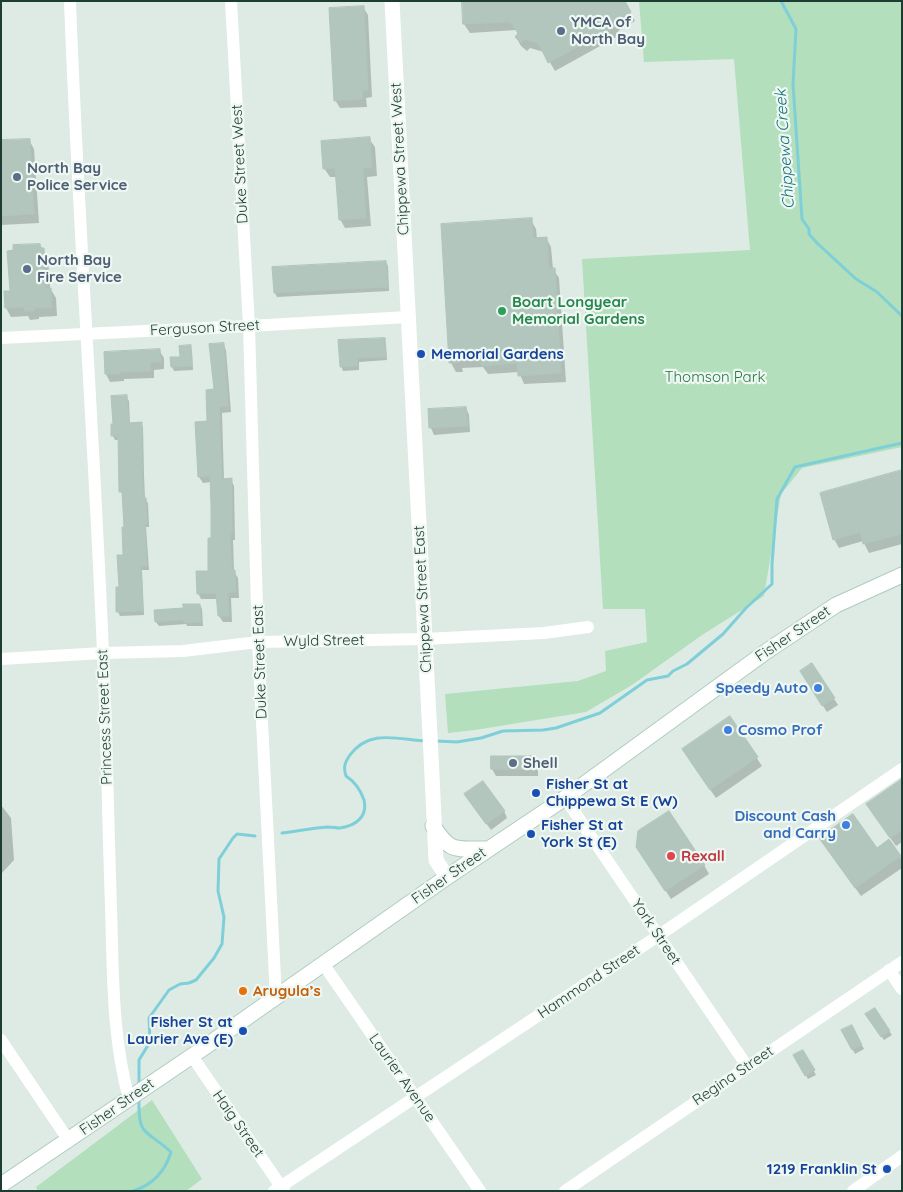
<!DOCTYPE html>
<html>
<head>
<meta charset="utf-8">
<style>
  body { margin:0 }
  #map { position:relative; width:903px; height:1192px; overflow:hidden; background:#ddebe4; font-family:Quicksand,sans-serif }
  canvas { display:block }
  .frame { position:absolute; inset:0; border:2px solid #1d3c32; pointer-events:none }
</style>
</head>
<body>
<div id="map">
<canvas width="903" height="1192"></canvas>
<div class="frame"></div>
</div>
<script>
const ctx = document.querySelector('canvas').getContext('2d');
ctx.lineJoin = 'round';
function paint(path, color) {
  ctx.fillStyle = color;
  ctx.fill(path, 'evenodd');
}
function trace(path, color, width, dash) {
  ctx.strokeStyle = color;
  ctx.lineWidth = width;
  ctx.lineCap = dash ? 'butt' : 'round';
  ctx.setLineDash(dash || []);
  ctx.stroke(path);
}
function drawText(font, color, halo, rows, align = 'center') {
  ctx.font = font + ' Quicksand,sans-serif';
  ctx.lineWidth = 4.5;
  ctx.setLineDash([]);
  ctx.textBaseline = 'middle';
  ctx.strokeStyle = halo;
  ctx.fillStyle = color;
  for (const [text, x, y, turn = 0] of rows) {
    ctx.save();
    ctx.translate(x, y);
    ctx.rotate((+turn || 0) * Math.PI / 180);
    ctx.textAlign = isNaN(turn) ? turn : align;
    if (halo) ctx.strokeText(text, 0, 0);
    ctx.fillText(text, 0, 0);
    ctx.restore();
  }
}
const green = new Path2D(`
  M639,1H902V447L802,468L781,494L764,596L702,635L632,685L586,712L475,730L448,733L445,694L578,681L606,671L605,651L647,642L645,609H603L582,259L750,250L734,59L644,62Z
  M152,1100L202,1179L186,1191H38L36,1187Z`);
const shadow = new Path2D(`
  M463,1H623L635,21L618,31L620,35L555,71L544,52L530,48L527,51L521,46L516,37L519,34L516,30L470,33L464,24Z
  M363,7L368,15L372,97L366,98L367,107L340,108L335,100Z
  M369,139L375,147L377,176L367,177L371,226L345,228L340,219L337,177H330L324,168Z
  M29,140L34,149L39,223L1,225V142Z
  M531,220L536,229L537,239L546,238L551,247L553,269L559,278L566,382L524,384L519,372L488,374L483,367L462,368L463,372H456L451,363L442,225Z
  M40,245L48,258L50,288L56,298L57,316L39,317V319L30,320L28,316L11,317L6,308L5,293L11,292Z
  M386,262L388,266L389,291L277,297L275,293L274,268Z
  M384,340L386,344L387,360L359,362V370L343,371L341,366Z
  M223,344L226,350L231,412L222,413L224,480H231L234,486L235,540H233L234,572L238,578L239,598H231L232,622H223L219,616L218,599H201L198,593L209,572L213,539L211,482L203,483L199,477Z
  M190,347L192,351L193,370L174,371L172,367V358H181Z
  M159,350L164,358V369L154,370V378L124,379V381L110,382L106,374L105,353Z
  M126,397L129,401L130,424L141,423L143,427L144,475L145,499L148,503L149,527H146L149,570H142L144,615L120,616L118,612L117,588H120L125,556L124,496L121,492L119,440H115L113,436L114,425Z
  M466,408L469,415L470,432L434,435L431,428L430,410Z
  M902,472V544L869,553L863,541L839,548L834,539Z
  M200,605L202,609L203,626H187L186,624L159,626L156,622L184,609Z
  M812,665L838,705L827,712L805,678Z
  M730,718L762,766L716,798L688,758Z
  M492,757H534L538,764V776H496L492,769Z
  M902,780V842L896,846L873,813Z
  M470,801L504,811L507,818L491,830Z
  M1,805L11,818L14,860L1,874Z
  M826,847L876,849L900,857L902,860V868L861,896Z
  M643,856L704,865L709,874L671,899Z
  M869,1018L889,1031L892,1035L884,1040Z
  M851,1026L864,1049L855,1054L843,1031Z
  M803,1051L816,1075L808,1079L795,1056Z`);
const stream = new Path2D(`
  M781,1L796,29L793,84L802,219L809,229V234L817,243L856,279L877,292L902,316
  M436,741L457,742L481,738L503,731L543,730L556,728L600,713L647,680L668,676L673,671L687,664L723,634L746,608L772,584V564L777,499L795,467L902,443
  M282,833C297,831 313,828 328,827C332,827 336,828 340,828C355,826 368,817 364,800C361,791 355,782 346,776C343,767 345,762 350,755C370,728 399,740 427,741
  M139,1086V1060L150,1042L149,1018L169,990L180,984L189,983L196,980L214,958L222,944L224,917L218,891L219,859L233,838L237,834L255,836
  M133,1191C152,1185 165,1172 171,1152C145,1128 138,1138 139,1098`);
const building = new Path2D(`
  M462,1H625L631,12L614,21L616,26L548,63L539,44L525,39L521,43L515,37L518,33L510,22L463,24Z
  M364,6L368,90H362L363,99L334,101L329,8Z
  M370,137L372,168H363L366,218L339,220L335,168L323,169L321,141Z
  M30,139L34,214L1,216V140Z
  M532,218L533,238L547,237L549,268H555L561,373L518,376L517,363L481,366V358L458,359V363H449L441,224Z
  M40,244L41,248H44L46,288H51L52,308H34L35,311H24V307L5,308L4,291H10L7,251L13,250V245Z
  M386,261L388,287L274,293L272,267Z
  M385,338L386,357L357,358L358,366L340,367L338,340Z
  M224,343L228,406L219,407L222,479L232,478V534H230L232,570H235L236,592L228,593L229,616H218L216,593L197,594L196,571H208V538H211V506L210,476L198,477L195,422L207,421L206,390L214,389L209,344Z
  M191,345L192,366L171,367L170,357H180L179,346Z
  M160,349L161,362H150L151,371L120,372V374H105L104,352Z
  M127,395L129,423L142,422V470L144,498H146L147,524H145L147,566H141L143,611L116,612V587H119L117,555H123L122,527H124L122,492H119L118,436H111V424H113L111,396Z
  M466,407L468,426L429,428L428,409Z
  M902,470V534L863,544L860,532L833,540L820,493Z
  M183,604H200L201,622L184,623L183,620L155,622L154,610L183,608Z
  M812,663L835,698L822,706L800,671Z
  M730,716L758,757L710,790L682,749Z
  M491,756H535V770L491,769Z
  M902,779V830L890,838L866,804Z
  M483,781L505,811L486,824L464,794Z
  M669,811L705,865L665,891L636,847L638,831Z
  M853,814L877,848L889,839L901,856L855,888L819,838Z
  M875,1008L890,1031L881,1037L865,1014Z
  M852,1025L862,1045L852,1050L841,1030Z
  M803,1050L815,1070L805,1076L793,1055Z`);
const minor = new Path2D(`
  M70,1C78,219 94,436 103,653C107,738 108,823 111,907C113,972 112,1037 129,1099
  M231,1L249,326L258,642L276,998
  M1,338L249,326L408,317
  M1,659L103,653L183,651L258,642L425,639L544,633L588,627
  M565,798L747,1066
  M324,965L480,1191
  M889,970L902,989
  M1,1040L69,1141
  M192,1056L284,1191
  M274,1191L658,936L902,769
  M565,1191L902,962
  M853,1191L902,1156`);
const tertiary = new Path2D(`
  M392,1L431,755L436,860L447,877`);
const secondary = new Path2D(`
  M433,826C452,855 456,848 489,849
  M1,1185L192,1056L447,877L565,798L767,651L836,605L902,575`);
const markers = [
  [561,31,5,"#5c6f8a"],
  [17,177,5,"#5c6f8a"],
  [27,269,5,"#5c6f8a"],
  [502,311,5,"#2e9e5b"],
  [421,354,5,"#1a4fb4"],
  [818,688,5,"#3f7fe0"],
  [728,730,5,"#3f7fe0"],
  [513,763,5,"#5c6f8a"],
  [536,793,5,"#1a4fb4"],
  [846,825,5,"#3f7fe0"],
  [531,834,5,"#1a4fb4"],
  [671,856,5,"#e0444e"],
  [243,991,5,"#e8710a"],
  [243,1031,5,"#1a4fb4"],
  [887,1169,5,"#1a4fb4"]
];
const serviceNames = [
  ["YMCA of",571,22],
  ["North Bay",571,39],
  ["North Bay",27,168],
  ["Police Service",27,185],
  ["North Bay",37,260],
  ["Fire Service",37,277],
  ["Shell",523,763]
];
const streetNames = [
  ["Chippewa Street West",400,159,-93],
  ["Duke Street West",240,164,-93],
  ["Ferguson Street",205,328,-3],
  ["Chippewa Street East",423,599,-93],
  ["Fisher Street",793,634,-34],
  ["Wyld Street",324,641,-1],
  ["Duke Street East",260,662,-92],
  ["Princess Street East",105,717,-92],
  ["Fisher Street",449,876,-35],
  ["York Street",656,932,56],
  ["Hammond Street",589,982,-34],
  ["Regina Street",733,1076,-34],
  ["Laurier Avenue",402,1078,55],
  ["Fisher Street",117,1107,-35],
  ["Haig Street",238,1124,55]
];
const leisureNames = [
  ["Boart Longyear",512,302],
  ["Memorial Gardens",512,319]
];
const transitNames = [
  ["Memorial Gardens",431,354],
  ["Fisher St at",546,784],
  ["Chippewa St E (W)",546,801],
  ["Fisher St at",541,825],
  ["York St (E)",541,842],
  ["Fisher St at",233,1022,"right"],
  ["Laurier Ave (E)",233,1039,"right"],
  ["1219 Franklin St",877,1169,"right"]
];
const parkNames = [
  ["Thomson Park",715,377]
];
const shopNames = [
  ["Speedy Auto",808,688],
  ["Cosmo Prof",738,730,"left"],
  ["Discount Cash",836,816],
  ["and Carry",836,833]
];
const healthNames = [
  ["Rexall",681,856]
];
const foodNames = [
  ["Arugula’s",253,991]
];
const waterNames = [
  ["Chippewa Creek",785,149,-94]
];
paint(green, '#b3dfbc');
paint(shadow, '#0003');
trace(stream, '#7ecfd7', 3);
paint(building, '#b2c6bd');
trace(building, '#afc5bb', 1);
trace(secondary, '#afccc0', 17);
trace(minor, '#fff', 12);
trace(tertiary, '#fff', 15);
trace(secondary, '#fff', 15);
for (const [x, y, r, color] of markers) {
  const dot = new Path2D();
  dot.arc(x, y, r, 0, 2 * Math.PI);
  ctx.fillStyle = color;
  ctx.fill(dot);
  trace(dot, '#eef7f2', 2);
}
drawText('bold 15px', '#4e5e75', '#eef7f2', serviceNames, 'left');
drawText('15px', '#1d3c32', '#eef7f2', streetNames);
drawText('bold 15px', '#27864d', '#eef7f2', leisureNames, 'left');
drawText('bold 15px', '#164399', '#eef7f2', transitNames, 'left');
drawText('15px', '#24773e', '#eef7f2', parkNames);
drawText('bold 15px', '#366cbe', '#eef7f2', shopNames, 'right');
drawText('bold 15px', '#be3a42', '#eef7f2', healthNames, 'left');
drawText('bold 15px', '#c56008', '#eef7f2', foodNames, 'left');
drawText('italic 16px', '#12727d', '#eef7f2', waterNames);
</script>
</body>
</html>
